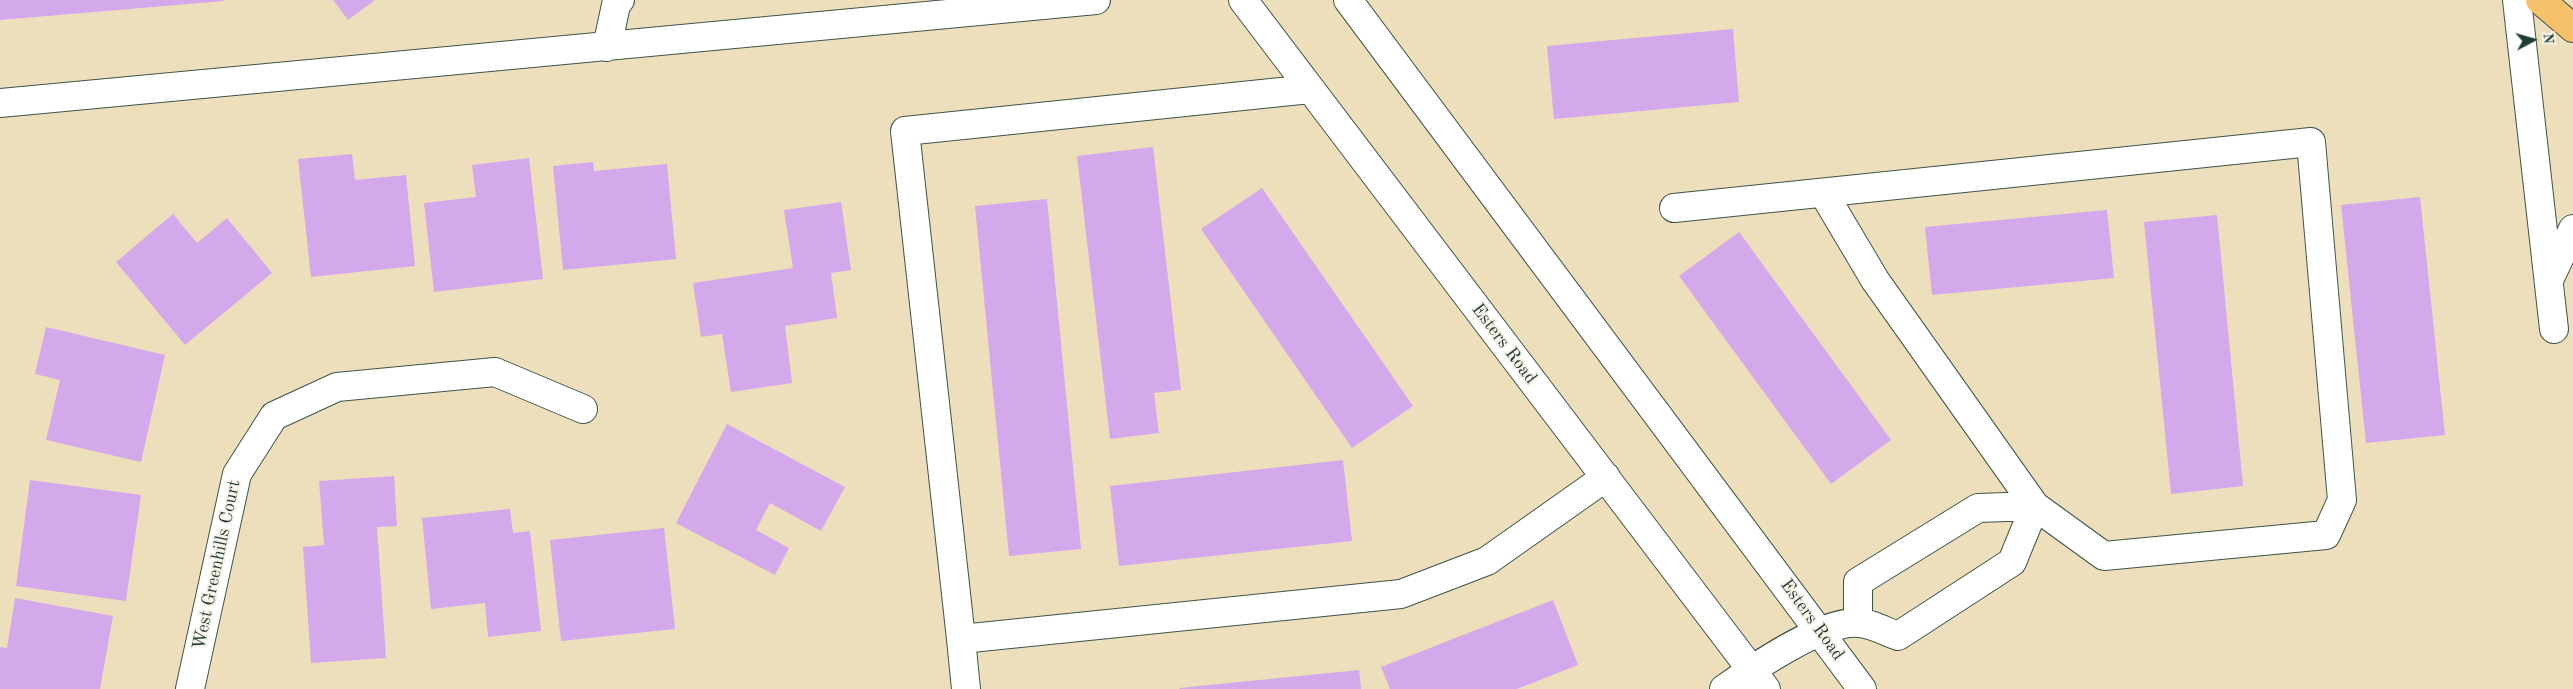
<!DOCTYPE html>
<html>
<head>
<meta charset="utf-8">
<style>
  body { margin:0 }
  #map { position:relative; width:2573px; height:689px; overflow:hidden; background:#eddfbc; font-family:"Old Standard TT",serif }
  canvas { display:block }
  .north { position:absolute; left:2508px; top:15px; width:50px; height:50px; -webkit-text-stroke:4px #f7f3e8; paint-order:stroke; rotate:84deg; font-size:14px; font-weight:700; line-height:20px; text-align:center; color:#1f3d34 }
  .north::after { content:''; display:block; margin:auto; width:18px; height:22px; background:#1f3d34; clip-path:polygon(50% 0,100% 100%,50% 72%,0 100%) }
</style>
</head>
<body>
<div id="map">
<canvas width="2573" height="689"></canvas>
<div class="north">N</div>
</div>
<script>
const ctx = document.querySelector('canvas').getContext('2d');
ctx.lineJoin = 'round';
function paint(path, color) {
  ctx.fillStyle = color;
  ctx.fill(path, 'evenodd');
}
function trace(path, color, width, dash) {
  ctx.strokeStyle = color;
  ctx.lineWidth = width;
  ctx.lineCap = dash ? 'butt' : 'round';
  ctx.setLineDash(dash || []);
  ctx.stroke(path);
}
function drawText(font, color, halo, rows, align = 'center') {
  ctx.font = font + ' "Old Standard TT",serif';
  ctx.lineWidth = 4;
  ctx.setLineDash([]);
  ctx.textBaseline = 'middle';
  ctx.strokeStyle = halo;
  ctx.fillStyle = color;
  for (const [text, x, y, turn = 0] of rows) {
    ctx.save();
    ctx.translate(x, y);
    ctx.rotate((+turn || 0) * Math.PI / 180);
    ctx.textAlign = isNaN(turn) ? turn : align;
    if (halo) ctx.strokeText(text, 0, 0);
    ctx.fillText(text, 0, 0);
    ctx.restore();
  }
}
const building = new Path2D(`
  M0,0H224V1L0,20Z
  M333,0H375L348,20Z
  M1733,29L1739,102L1554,119L1547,46Z
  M1153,147L1181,390L1154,393L1159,433L1110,439L1077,156Z
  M352,154L355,180L406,175L415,266L311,277L298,159Z
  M529,158L543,279L434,292L424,203L476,197L472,165Z
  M593,162L594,171L667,164L676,259L563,270L553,166Z
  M1262,188L1413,406L1352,448L1201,229Z
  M2420,197L2445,435L2366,443L2341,205Z
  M1047,199L1081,549L1009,556L975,206Z
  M841,202L851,270L831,273L837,318L785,326L792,383L731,392L722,334L701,337L693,283L793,268L784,210Z
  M2107,210L2114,278L1932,295L1925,227Z
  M173,214L197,243L227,218L272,273L185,345L116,262Z
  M2217,215L2243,486L2171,494L2144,222Z
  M1739,232L1891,440L1831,484L1679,276Z
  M46,327L165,355L141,462L46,440L60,380L35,374Z
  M727,424L845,487L821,531L770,503L756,530L789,548L775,575L676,523Z
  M1343,460L1352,541L1119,566L1110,486Z
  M394,476L397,526L377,527L386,658L311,663L303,547L324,545L319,481Z
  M30,480L141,495L126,601L16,586Z
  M510,509L513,533L530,531L541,631L488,637L485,603L431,609L422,518Z
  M664,528L675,629L561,641L550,540Z
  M15,598L113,616L100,689H0V647L7,648Z
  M1553,600L1578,665L1517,689H1390L1381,667Z
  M1359,670L1361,689H1180L1179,688Z`);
const minor = new Path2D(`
  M1243,0L1766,689
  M1348,0L1862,689
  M2517,0L2554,329
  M607,47L616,5L620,0
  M1310,89L905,131L961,639L1401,594L1487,561L1606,477
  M0,103L1096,0
  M1674,208L2311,142L2342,500L2326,535L2104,556L2035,506L1875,280L1824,194
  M2549,280L2573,229
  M1858,623V582L1978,508L2035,506
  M961,639L966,689
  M190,689L237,474L274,416L337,387L495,372L583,409
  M1724,689C1752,669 1824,620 1858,623C1871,623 1886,632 1898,636L2012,562L2035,506`);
const major = new Path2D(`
  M2540,0L2573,28`);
const streetNames = [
  ["Esters Road",1504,344,53],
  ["West Greenhills Court",217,565,-78],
  ["Esters Road",1812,620,54]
];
paint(building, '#d4a9eb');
trace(minor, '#3e5548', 30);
trace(major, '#3e5548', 30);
trace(minor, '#fff', 28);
trace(major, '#f6c16b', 28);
drawText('18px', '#1f3d34', '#f7f3e8', streetNames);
</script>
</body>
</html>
